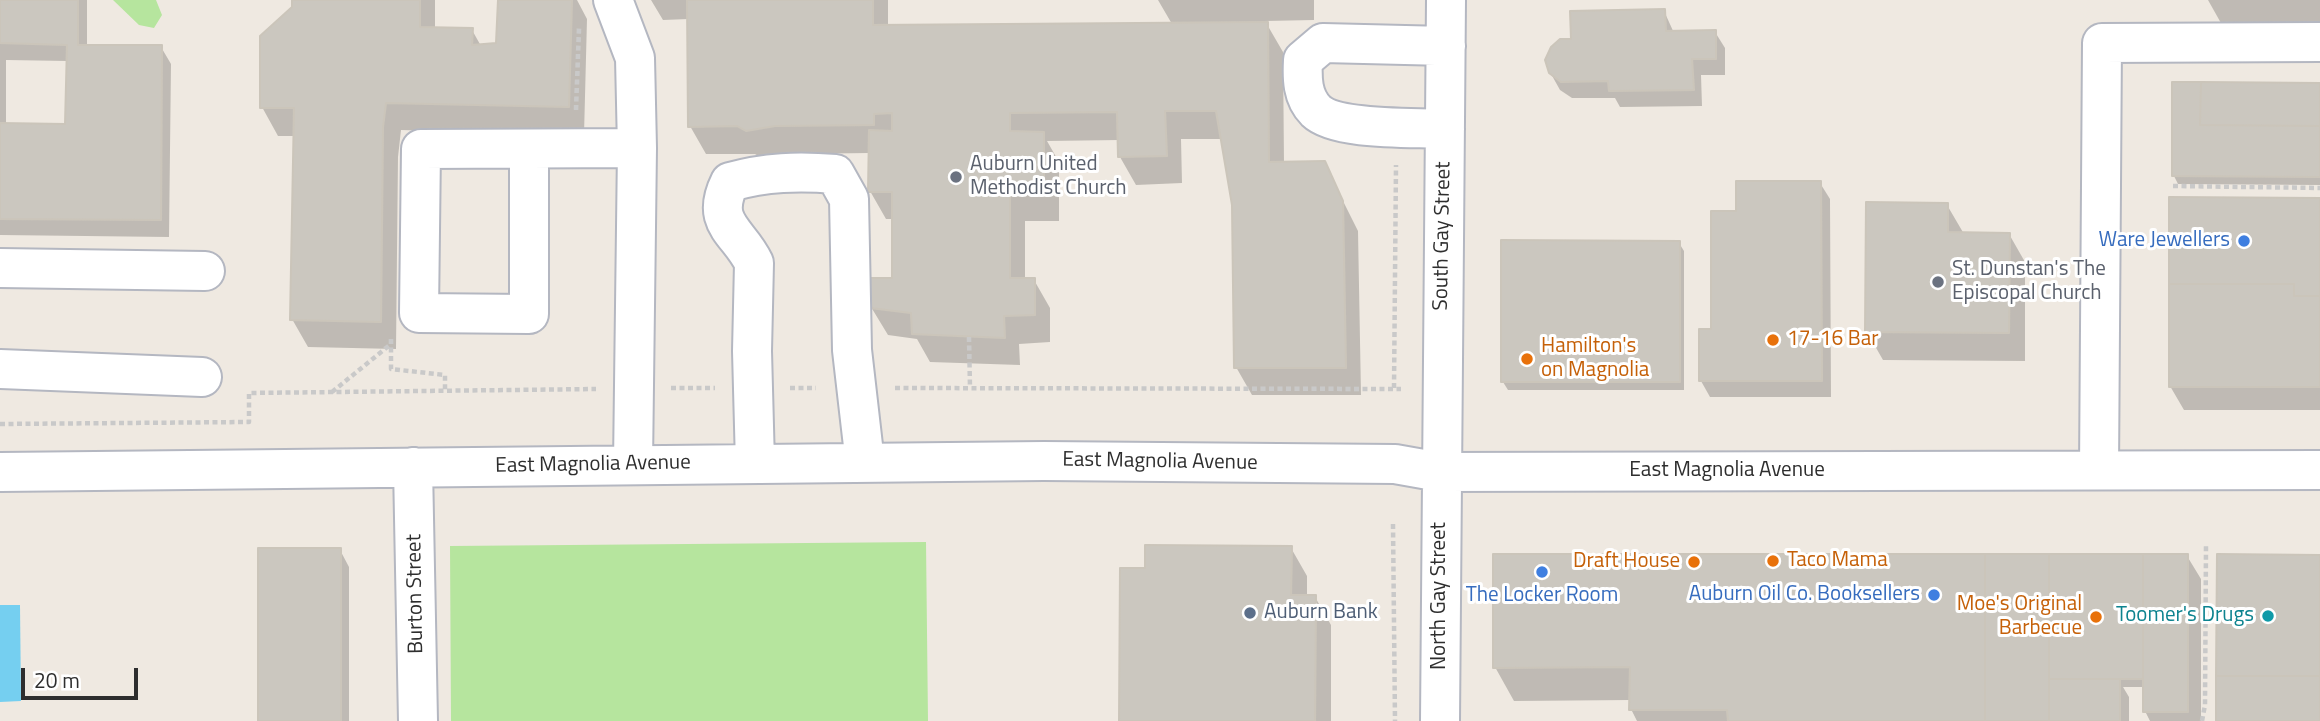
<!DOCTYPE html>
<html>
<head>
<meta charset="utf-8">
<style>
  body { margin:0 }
  #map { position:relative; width:2320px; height:721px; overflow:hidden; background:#efe9e1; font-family:"Titillium Web",sans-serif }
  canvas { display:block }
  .scale { position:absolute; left:21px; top:668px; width:117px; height:32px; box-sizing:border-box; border:4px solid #2e2e2e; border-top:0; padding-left:9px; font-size:21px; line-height:24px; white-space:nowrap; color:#2e2e2e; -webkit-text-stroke:5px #fff; paint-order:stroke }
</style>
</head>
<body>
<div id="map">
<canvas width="2320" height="721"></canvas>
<div class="scale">20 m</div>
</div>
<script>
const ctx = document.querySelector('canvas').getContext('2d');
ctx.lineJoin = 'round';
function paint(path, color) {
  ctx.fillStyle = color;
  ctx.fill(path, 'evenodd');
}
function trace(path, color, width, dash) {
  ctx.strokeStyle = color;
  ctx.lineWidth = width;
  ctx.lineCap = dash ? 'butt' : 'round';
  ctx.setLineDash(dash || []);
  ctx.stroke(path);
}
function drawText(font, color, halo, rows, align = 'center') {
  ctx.font = font + ' "Titillium Web",sans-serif';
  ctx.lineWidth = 6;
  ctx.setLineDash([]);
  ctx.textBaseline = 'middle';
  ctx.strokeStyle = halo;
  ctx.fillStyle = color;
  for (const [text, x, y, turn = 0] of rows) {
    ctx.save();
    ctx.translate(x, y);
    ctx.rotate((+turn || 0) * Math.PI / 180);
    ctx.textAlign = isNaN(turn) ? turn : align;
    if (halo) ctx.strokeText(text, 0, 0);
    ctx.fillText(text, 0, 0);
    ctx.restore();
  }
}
const green = new Path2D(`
  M113,0H156L162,15L154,28L139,25Z
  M926,542L928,721H451L450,546Z`);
const water = new Path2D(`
  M0,605H20L21,701L0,702Z`);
const shadow = new Path2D(`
  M0,0H87V46L161,47L171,64L169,237L0,235ZM6,60L68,61L67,126L6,125Z
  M294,0H435V29L472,30L481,46L497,45L500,0H577L587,19L584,135L401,130L398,157L396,349L308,347L292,319L295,136H278L262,107Z
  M651,0H888V26L1172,24L1158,0H1314V20L1265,21L1283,52L1284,164L1324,163L1358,231L1361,395H1252L1236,367L1234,205L1223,139H1181L1182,183L1136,185L1120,157V140L1047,141L1059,162V221H1025V280H1034L1050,308V342L1019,344L1020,365L930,362L917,339L888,335L871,307L894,280V219H886L870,191V153L792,154L763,159L755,154H706L690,126L689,19L663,20Z
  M2208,0H2320V33L2226,32Z
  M1664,11L1674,33L1715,32L1725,48V75H1701L1702,106L1620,107L1615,98H1572L1560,90L1550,72L1572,41Z
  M2320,85V185L2178,184L2174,176Z
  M1820,183L1830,199L1831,397H1710L1701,381L1737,212Z
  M2320,199V410H2184L2170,386Z
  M1947,205L1964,234H2009L2025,262V361L1883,360L1867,332Z
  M1679,243L1684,251V390H1508L1503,382Z
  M1291,548L1307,576V597H1315L1331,625V721H1121L1146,570Z
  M340,550L349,567V721H260Z
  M2187,556L2201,579V721H2150L2145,711V687H2123L2129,697V721H1637L1631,709V700L1514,701L1495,667Z`);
const building = new Path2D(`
  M0,0H78V45H162L161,220L0,219V123L65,124L67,45L0,43Z
  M292,0H420V27L473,28L472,45L496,43L498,0H572L569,107L386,103L383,127L381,322L290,320L294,108H260V36L292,7Z
  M687,0H873V25L1268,22L1269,162L1325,161L1343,201L1346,368H1234L1232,205L1216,111H1165L1167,156L1118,157L1117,112L1010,113V131L1044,132V193H1010V278H1035V315L1004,316L1005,338L912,334L911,313L870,308V278H892V192H868L869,130L892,131V113L874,114V125L775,126L746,131L737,126L688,127Z
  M1665,9L1666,31L1716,30V59H1692L1694,90L1609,91L1608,81L1561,82L1549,73L1545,60L1551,47L1560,39H1571L1570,11Z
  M2172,82H2201L2200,125L2320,126V177L2172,176Z
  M2201,82L2320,83V126L2200,125Z
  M1736,181H1821L1822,381H1699V329H1711V211H1736Z
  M2169,197L2320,198V296H2294V284H2169Z
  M1866,202L1948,203V232L2010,233L2009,333L1865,332Z
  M1501,240L1680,241V382H1501Z
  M2169,284H2294V296H2320V387H2169Z
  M1145,545L1292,546L1291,595H1316L1315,721H1119L1120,568H1145Z
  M258,548H341V721H258Z
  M1493,554H1985V721H1728L1727,710H1629L1630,667L1493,668Z
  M1985,554H2049V721H1985Z
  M2049,554H2143V679H2049Z
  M2143,554H2188V712H2143Z
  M2217,554L2320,555V676H2216Z
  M2216,676H2320V721H2216Z
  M2049,679H2120V721H2049Z`);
const path = new Path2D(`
  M576,110L579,28
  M2173,186L2320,188
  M969,337L970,388
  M391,339V369L445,375V391
  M671,388H715
  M790,388H816
  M895,388L1401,389
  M1394,388L1396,165
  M332,392L391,344
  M0,424L249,422V393L596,389
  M1393,524L1395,721
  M2202,721L2205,705L2206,545`);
const minor = new Path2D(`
  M613,0L635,58L637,148L633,464
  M1445,129C1415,127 1337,131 1316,111C1302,97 1302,78 1303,60L1323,43L1446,46
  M529,149V314L419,313L421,149L637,148
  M0,268L205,271
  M0,369L202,377
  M755,464L752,351L754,263C739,231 709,224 730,182C766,172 798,171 835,174L849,199L852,350L865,463
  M413,467L418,721
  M2099,470L2102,43L2320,42
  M0,472L1044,461L1395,464L1440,472L2320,470
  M1440,721L1446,0`);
const markers = [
  [956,177,7,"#6b7280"],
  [2244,241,7,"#3f7fe0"],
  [1938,282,7,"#6b7280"],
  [1773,340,7,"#e8710a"],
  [1527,359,7,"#e8710a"],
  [1773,561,7,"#e8710a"],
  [1694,562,7,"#e8710a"],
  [1542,572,7,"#3f7fe0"],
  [1934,595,7,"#3f7fe0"],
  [1250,613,7,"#5c6f8a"],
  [2268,616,7,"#0f9aa8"],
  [2096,617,7,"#e8710a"]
];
const worshipNames = [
  ["Auburn United",970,165],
  ["Methodist Church",970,189],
  ["St. Dunstan's The",1952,270],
  ["Episcopal Church",1952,294]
];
const streetNames = [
  ["South Gay Street",1443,236,-89],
  ["East Magnolia Avenue",1160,462,1],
  ["East Magnolia Avenue",593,465,-1],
  ["East Magnolia Avenue",1727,471],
  ["Burton Street",416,594,-91],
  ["North Gay Street",1440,596,-90]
];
const shopNames = [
  ["Ware Jewellers",2230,241],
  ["Auburn Oil Co. Booksellers",1920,595],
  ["The Locker Room",1542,596,"center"]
];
const foodNames = [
  ["17-16 Bar",1787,340],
  ["Hamilton's",1541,347],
  ["on Magnolia",1541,371],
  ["Taco Mama",1787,561],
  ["Draft House",1680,562,"right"],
  ["Moe's Original",2082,605,"right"],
  ["Barbecue",2082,629,"right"]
];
const serviceNames = [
  ["Auburn Bank",1264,613]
];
const cultureNames = [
  ["Toomer's Drugs",2254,616]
];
paint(green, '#b6e59e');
paint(water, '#75cff0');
paint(shadow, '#0003');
paint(building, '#cbc7bf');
trace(building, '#cbc5ba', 2);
trace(minor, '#b4b7c1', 42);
trace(path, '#c9c9c9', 4.5, [5, 3.5]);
trace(minor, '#fff', 38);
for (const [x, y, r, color] of markers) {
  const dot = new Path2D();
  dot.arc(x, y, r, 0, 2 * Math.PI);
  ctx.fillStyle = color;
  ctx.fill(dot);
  trace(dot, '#fff', 2.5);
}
drawText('21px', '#5b616d', '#fff', worshipNames, 'left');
drawText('21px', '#2e2e2e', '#fff', streetNames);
drawText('21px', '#366cbe', '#fff', shopNames, 'right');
drawText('21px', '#c56008', '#fff', foodNames, 'left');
drawText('21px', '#4e5e75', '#fff', serviceNames, 'left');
drawText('21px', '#0d838f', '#fff', cultureNames, 'right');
</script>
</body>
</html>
